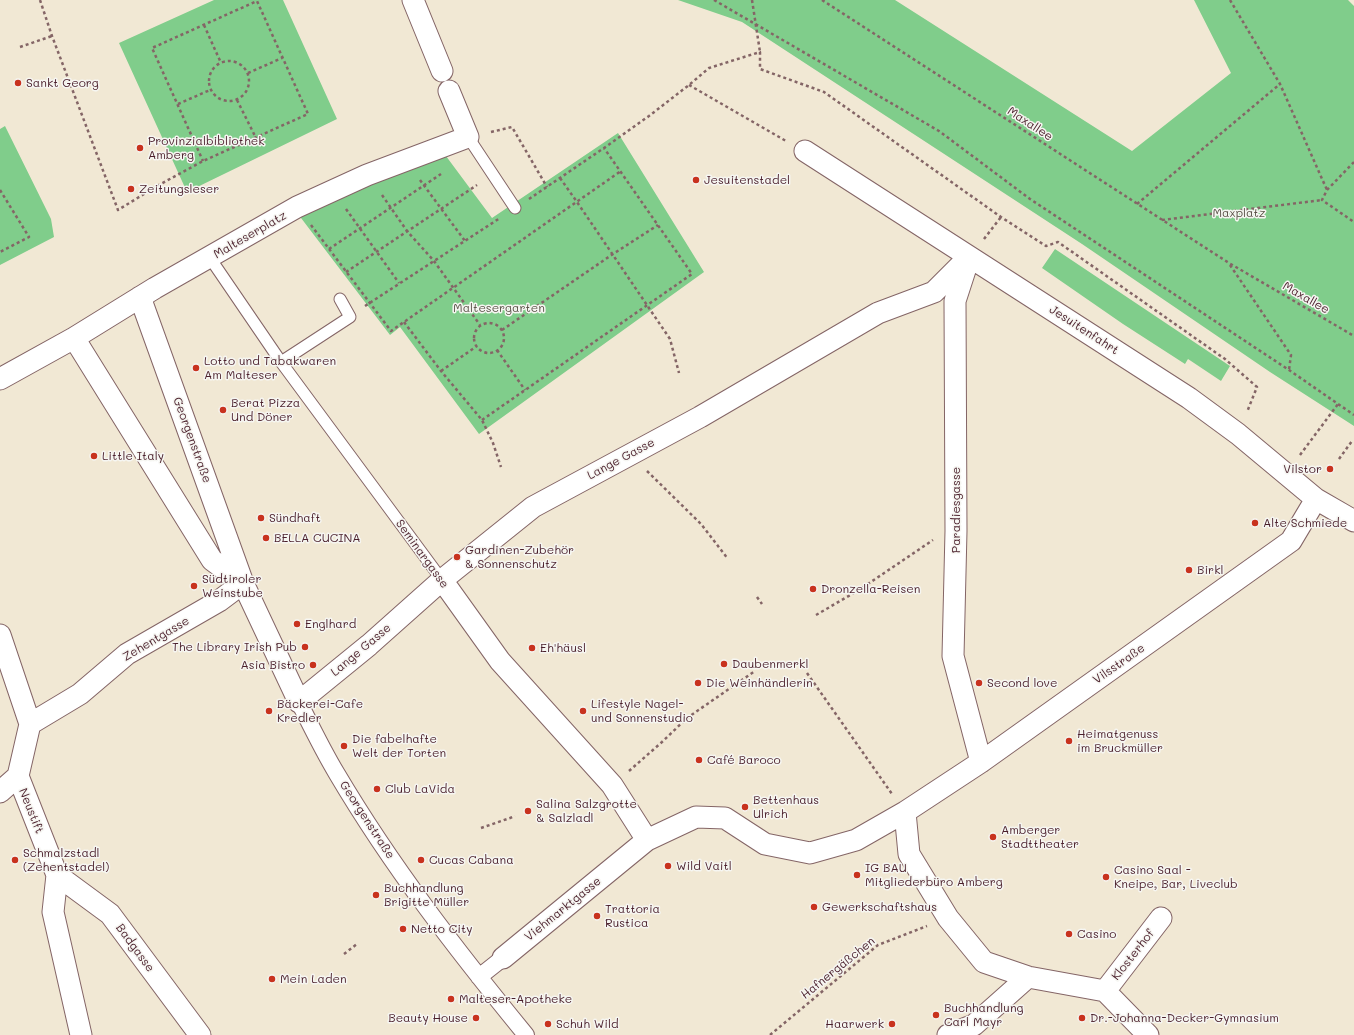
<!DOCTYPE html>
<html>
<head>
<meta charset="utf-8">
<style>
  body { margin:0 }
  canvas { display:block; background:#f1e8d4 }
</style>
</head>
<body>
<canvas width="1354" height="1035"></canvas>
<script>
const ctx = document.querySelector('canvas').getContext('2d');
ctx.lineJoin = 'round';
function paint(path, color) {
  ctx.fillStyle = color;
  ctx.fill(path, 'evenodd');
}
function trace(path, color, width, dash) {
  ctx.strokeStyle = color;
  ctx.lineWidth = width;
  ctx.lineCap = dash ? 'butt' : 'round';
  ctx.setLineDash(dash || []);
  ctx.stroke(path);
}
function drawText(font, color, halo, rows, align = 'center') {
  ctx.font = font + ' Mali,sans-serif';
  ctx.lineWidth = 3;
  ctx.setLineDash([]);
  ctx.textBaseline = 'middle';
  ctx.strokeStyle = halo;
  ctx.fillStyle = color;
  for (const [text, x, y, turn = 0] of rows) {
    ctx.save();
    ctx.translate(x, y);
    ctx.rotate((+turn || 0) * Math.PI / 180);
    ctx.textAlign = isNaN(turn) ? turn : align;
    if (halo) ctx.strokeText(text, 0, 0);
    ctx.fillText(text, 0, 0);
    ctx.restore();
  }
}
const green = new Path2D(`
  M214,0H283L337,119L187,192L119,43Z
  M678,0H895L1132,151L1231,73L1194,0H1348L1354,6V426L1270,372L1082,244L742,22Z
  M5,126L51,219L54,237L0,265V129Z
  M618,133L704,272L479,434L400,327L390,335L298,214L443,152L492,218Z
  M1055,249L1230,366L1221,381L1188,359L1185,364L1123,324L1042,268Z`);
const path = new Path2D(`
  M40,0L52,36L118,210L157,186L203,161L308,114L257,1L152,48L203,161
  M714,0L939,131L1030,199L1289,370L1354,415
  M822,0L1229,263L1354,336
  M1230,0L1280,84L1327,190
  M204,25L221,63
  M20,47L52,36
  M209 81a20 20 0 1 1 40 0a20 20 0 1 1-40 0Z
  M248,73L282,58
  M689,85L786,141
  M237,100L256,138
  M178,104L210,90
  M491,132L512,127L547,187
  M1354,162L1327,190L1322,200L1354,222
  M560,178L577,202L670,339L679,373
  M420,180L465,241
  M0,190L29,237L0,252
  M382,195L407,231L434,261L480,325
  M529,199L604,148L649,116L689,85L709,68L760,52V69L824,92L1001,217L1046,246L1058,242L1225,359L1257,387L1247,412
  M1137,204L1280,84
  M346,209L399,283
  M1162,220L1322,200
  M311,225L391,331L621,171
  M984,239L1001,217
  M329,249L441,174
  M1230,265L1291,355L1289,370
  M346,272L477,185
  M365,306L500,218
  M404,322L441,371L482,420L493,443L501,467
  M474 338a15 15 0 1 1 30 0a15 15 0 1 1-30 0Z
  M502,330L613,254L658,225
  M497,350L525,390
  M441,371L477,346
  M482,420L692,274L604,148
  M1300,455L1338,404
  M1339,459L1352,441
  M647,471L701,524L728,559
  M757,597L762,604
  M816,615L859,590L933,540
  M807,673L892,794
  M629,771L662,742L687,718L755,671
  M481,828L510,818L515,816
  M344,954L357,944
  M770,1035L878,945L927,926`);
const service = new Path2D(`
  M468,137L515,208
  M210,258L281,362L442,580
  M281,362L350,317L340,299`);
const pedestrian = new Path2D(`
  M299,702C311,726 323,751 337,774C392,867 458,952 526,1035
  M479,977L503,958`);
const minor = new Path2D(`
  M413,0L442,71
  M805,151L1189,398L1238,434L1316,499L1354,521
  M968,261L955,301L956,531L953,656L981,762
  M140,297L243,583L299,702L369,645L442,580L533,507L700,417L878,313L934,292L969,257
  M74,338L212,560L243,583
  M0,379L74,338L155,288L297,207L367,175L468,137L449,91
  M442,580L500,661L612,785L647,840
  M0,635L30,724L18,776L57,875L53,912L81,1035
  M30,724L80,694L127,654L219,601L243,583
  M0,792L18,776
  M905,812L909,854L948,918L984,962L1028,977L1105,991L1148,1035
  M57,875L110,914L200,1035
  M503,958L647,840L696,817L725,818L765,844L810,853L856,840L905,812L981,762L1291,541L1316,499
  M1105,991L1161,918
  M948,1035L974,1025L1028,977`);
const pathBridge = new Path2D(`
  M752,0L760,52`);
const markers = [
  [18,83,4,"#c8321e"],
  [140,148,4,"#c8321e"],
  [696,180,4,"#c8321e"],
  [131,189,4,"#c8321e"],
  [196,368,4,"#c8321e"],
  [223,410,4,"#c8321e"],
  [94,456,4,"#c8321e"],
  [1330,469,4,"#c8321e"],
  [261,518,4,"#c8321e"],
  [1255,523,4,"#c8321e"],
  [266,538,4,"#c8321e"],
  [457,557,4,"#c8321e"],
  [1189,570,4,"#c8321e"],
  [194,586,4,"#c8321e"],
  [813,589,4,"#c8321e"],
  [297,624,4,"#c8321e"],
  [305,647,4,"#c8321e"],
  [532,648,4,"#c8321e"],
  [724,664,4,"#c8321e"],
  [313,665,4,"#c8321e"],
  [698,683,4,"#c8321e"],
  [979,683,4,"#c8321e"],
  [269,711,4,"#c8321e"],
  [583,711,4,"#c8321e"],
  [1069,741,4,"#c8321e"],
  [344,746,4,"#c8321e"],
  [699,760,4,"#c8321e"],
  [377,789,4,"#c8321e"],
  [745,807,4,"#c8321e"],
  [528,811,4,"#c8321e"],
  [993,837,4,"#c8321e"],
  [15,860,4,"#c8321e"],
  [421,860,4,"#c8321e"],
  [668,866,4,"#c8321e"],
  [857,875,4,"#c8321e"],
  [1106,877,4,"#c8321e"],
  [376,895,4,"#c8321e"],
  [814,907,4,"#c8321e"],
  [597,916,4,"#c8321e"],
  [403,929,4,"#c8321e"],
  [1069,934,4,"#c8321e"],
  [272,979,4,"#c8321e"],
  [451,999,4,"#c8321e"],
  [936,1015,4,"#c8321e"],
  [476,1018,4,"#c8321e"],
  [1082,1018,4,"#c8321e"],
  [548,1024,4,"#c8321e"],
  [892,1024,4,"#c8321e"]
];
const poiNames = [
  ["Sankt Georg",26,83],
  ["Provinzialbibliothek",148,141],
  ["Amberg",148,155],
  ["Jesuitenstadel",704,180],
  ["Zeitungsleser",139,189],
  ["Lotto und Tabakwaren",204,361],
  ["Am Malteser",204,375],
  ["Berat Pizza",231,403],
  ["Und Döner",231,417],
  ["Little Italy",102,456],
  ["Vilstor",1322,469,"right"],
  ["Sündhaft",269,518],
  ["Alte Schmiede",1263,523],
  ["BELLA CUCINA",274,538],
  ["Gardinen-Zubehör",465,550],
  ["& Sonnenschutz",465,564],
  ["Birkl",1197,570],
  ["Südtiroler",202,579],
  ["Weinstube",202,593],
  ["Dronzella-Reisen",821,589],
  ["Englhard",305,624],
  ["The Library Irish Pub",297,647,"right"],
  ["Eh'häusl",540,648],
  ["Daubenmerkl",732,664],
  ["Asia Bistro",305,665,"right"],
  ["Die Weinhändlerin",706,683],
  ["Second love",987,683],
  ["Bäckerei-Cafe",277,704],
  ["Kredler",277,718],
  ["Lifestyle Nagel-",591,704],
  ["und Sonnenstudio",591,718],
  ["Heimatgenuss",1077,734],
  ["im Bruckmüller",1077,748],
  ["Die fabelhafte",352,739],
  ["Welt der Torten",352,753],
  ["Café Baroco",707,760],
  ["Club LaVida",385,789],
  ["Bettenhaus",753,800],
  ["Ulrich",753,814],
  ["Salina Salzgrotte",536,804],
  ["& Salzladl",536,818],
  ["Amberger",1001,830],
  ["Stadttheater",1001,844],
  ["Schmalzstadl",23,853],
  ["(Zehentstadel)",23,867],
  ["Cucas Cabana",429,860],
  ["Wild Vaitl",676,866],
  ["IG BAU",865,868],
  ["Mitgliederbüro Amberg",865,882],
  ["Casino Saal -",1114,870],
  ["Kneipe, Bar, Liveclub",1114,884],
  ["Buchhandlung",384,888],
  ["Brigitte Müller",384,902],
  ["Gewerkschaftshaus",822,907],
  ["Trattoria",605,909],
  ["Rustica",605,923],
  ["Netto City",411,929],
  ["Casino",1077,934],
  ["Mein Laden",280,979],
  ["Malteser-Apotheke",459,999],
  ["Buchhandlung",944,1008],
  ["Carl Mayr",944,1022],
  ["Beauty House",468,1018,"right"],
  ["Dr.-Johanna-Decker-Gymnasium",1090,1018],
  ["Schuh Wild",556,1024],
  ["Haarwerk",884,1024,"right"]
];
const streetNames = [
  ["Maxallee",1030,124,33],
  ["Malteserplatz",250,235,-30],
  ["Maxallee",1306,298,30],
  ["Jesuitenfahrt",1084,330,33],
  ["Georgenstraße",192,440,70],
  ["Lange Gasse",621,459,-28],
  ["Paradiesgasse",956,510,-90],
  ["Seminargasse",422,554,54],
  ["Zehentgasse",156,639,-31],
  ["Lange Gasse",361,650,-40],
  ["Vilsstraße",1119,664,-35],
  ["Neustift",31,811,68],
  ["Georgenstraße",367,820,57],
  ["Viehmarktgasse",563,909,-39],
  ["Badgasse",135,948,54],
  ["Klosterhof",1133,955,-52],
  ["Hafnergäßchen",838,968,-39]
];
const parkNames = [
  ["Maxplatz",1239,213],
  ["Maltesergarten",499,308]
];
paint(green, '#80cd8b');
trace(service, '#846566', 13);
trace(pedestrian, '#846566', 18);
trace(minor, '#846566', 23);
trace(path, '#846566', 2.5, [3, 3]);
trace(service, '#fff', 11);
trace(pedestrian, '#fff', 16);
trace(minor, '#fff', 21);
trace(pathBridge, '#846566', 2.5, [3, 3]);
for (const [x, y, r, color] of markers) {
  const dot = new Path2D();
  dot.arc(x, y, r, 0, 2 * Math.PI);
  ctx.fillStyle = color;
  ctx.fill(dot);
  trace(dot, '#f6f6f2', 1.5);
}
drawText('12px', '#4a1f2b', '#f6f6f2', poiNames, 'left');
drawText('12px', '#4a1f2b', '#f6f6f2', streetNames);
drawText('12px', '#5a5348', '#f6f6f2', parkNames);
</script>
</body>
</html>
